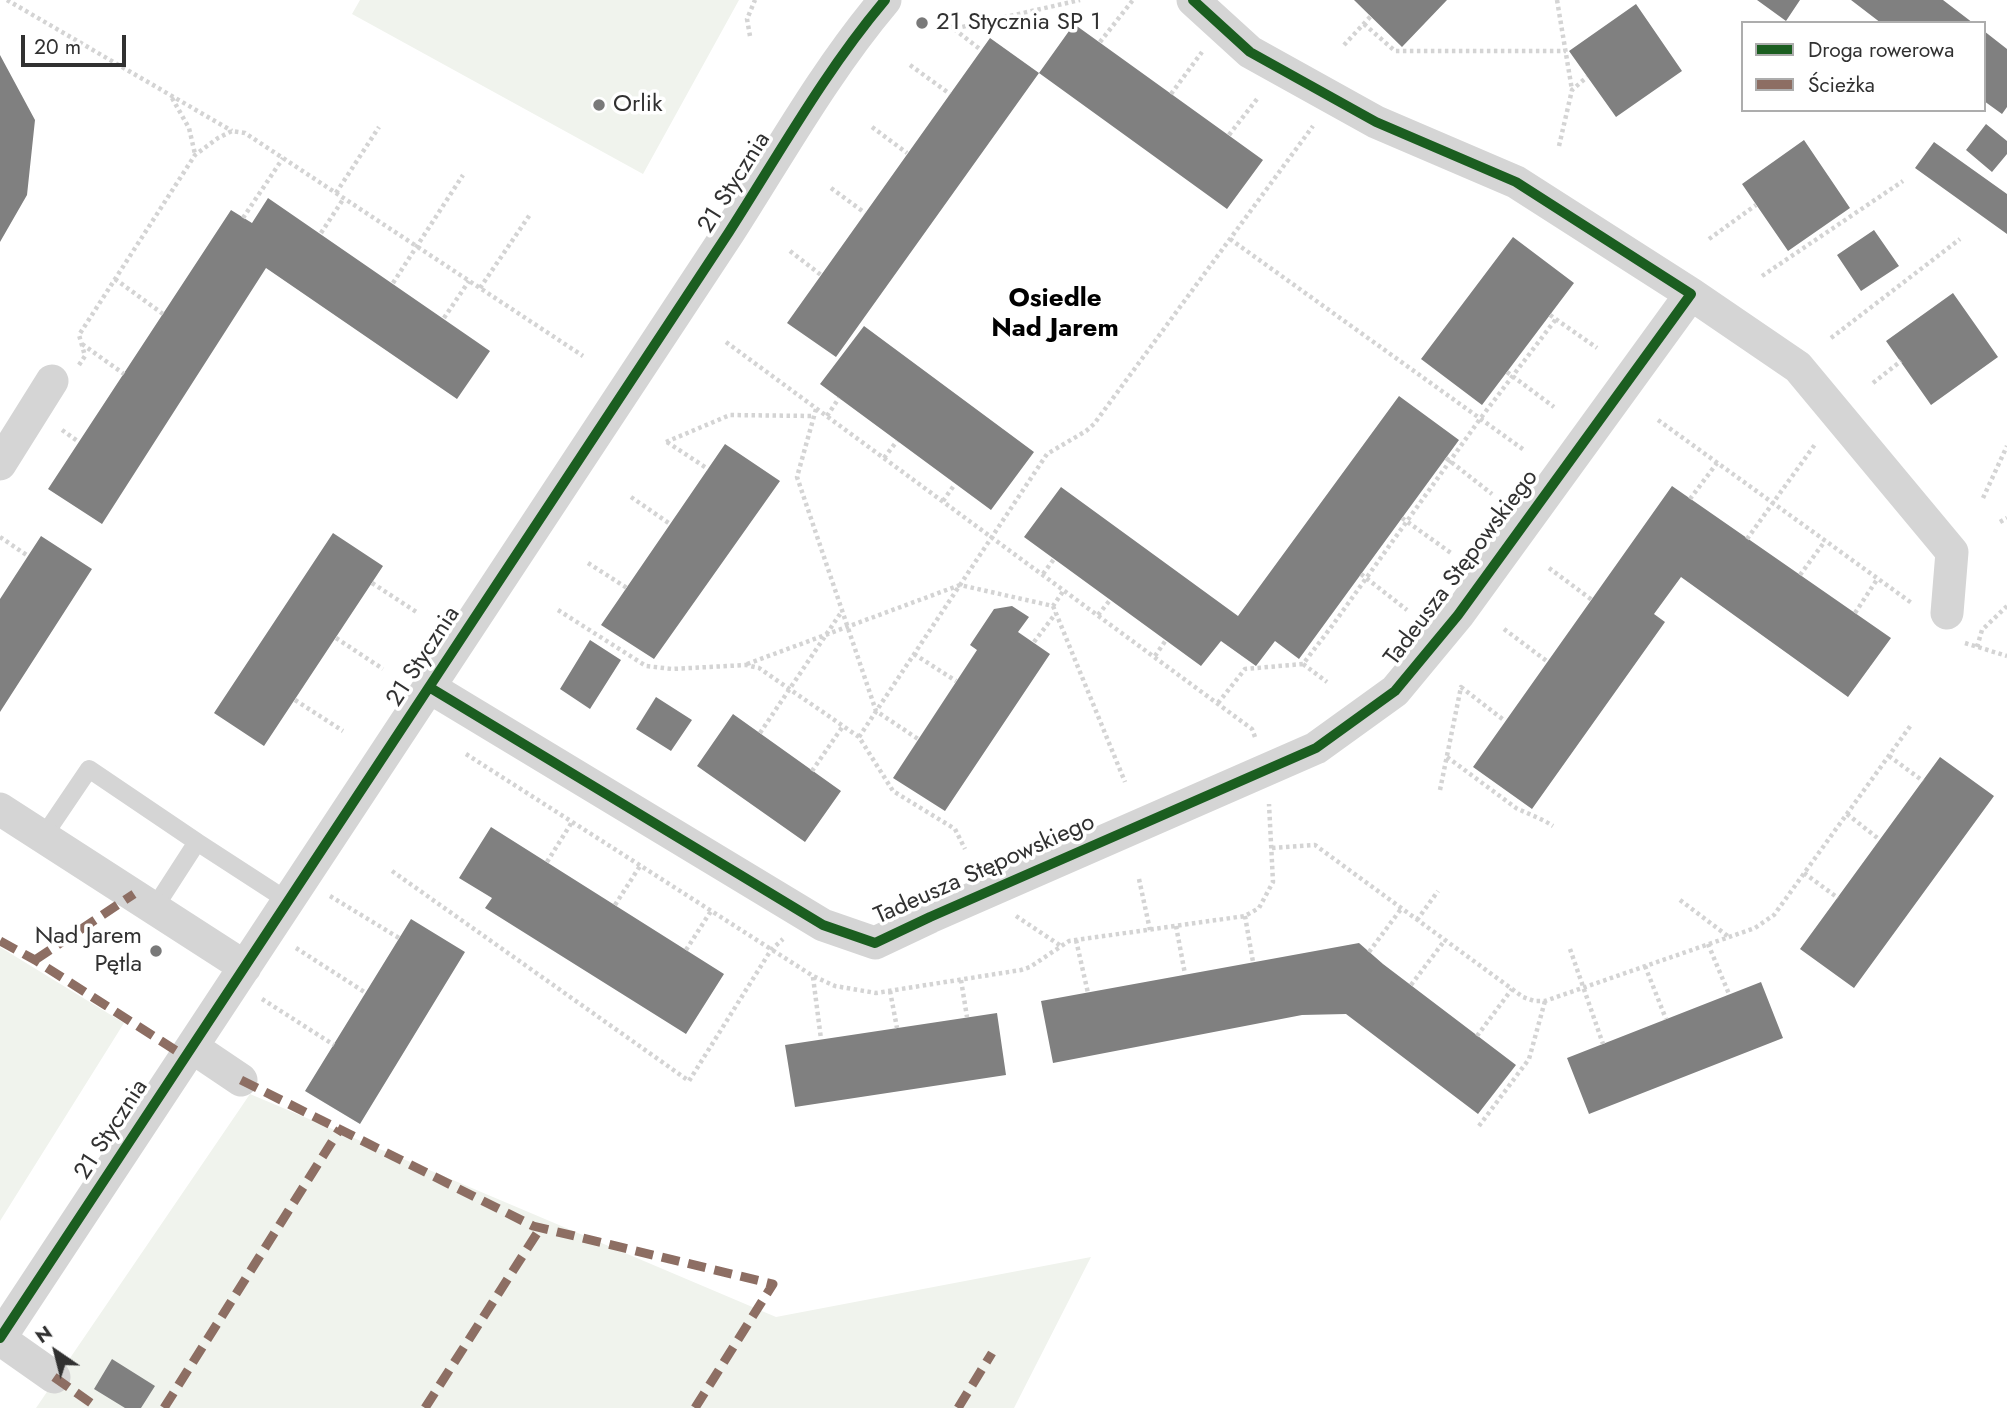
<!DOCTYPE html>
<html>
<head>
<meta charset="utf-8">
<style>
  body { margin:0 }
  #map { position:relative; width:2007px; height:1408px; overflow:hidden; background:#fff; font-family:Jost,sans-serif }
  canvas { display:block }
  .legend { position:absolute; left:1741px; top:21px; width:245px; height:91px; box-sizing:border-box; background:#fff; border:2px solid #adadad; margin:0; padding:9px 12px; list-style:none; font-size:21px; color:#313131 }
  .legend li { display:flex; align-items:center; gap:14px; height:35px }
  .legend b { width:35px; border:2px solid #adadad }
  .north { position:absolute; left:21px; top:1317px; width:70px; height:70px; -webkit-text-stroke:5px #fff; paint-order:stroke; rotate:325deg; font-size:19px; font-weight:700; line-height:28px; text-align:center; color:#313131 }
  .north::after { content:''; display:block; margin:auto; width:24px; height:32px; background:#313131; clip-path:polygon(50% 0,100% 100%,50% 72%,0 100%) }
  .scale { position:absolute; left:21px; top:35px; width:105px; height:32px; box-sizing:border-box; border:4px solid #313131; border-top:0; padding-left:9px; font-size:21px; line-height:24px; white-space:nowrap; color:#313131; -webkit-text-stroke:5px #fff; paint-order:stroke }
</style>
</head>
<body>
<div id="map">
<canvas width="2007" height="1408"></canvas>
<ul class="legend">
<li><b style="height:9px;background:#1b5e20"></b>Droga rowerowa</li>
<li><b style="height:9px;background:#8d6e63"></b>Ścieżka</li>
</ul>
<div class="north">N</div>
<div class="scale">20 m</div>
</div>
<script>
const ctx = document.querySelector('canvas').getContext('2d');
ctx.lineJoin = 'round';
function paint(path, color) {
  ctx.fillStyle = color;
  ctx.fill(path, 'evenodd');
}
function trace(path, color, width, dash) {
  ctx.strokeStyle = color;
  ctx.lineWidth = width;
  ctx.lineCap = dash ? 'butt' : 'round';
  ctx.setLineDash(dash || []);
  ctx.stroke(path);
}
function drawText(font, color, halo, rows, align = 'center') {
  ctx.font = font + ' Jost,sans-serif';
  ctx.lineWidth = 7;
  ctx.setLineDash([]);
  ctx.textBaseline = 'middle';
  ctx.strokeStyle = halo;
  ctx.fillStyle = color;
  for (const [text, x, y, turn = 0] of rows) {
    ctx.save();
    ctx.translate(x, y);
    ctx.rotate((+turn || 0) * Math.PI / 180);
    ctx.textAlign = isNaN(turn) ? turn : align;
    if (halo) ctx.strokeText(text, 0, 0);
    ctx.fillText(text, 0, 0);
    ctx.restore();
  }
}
const green = new Path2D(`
  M360,0H739L643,174L352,14Z
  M0,947L124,1023L0,1221Z
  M250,1094L776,1317L1091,1257L1014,1408H36Z`);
const building = new Path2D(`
  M1354,0H1447L1402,47Z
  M1757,0H1800L1786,21Z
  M1851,0H1943L1973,23H1881Z
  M1636,4L1682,71L1616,117L1569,51Z
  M1074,24L1263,160L1227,209L1039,73Z
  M1984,31L2007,49V107L2002,114L1984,101Z
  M990,38L1039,73L836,357L787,323Z
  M0,55L35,120L27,195L0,242Z
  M1986,124L2007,141V154L1992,172L1966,150Z
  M1804,140L1850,208L1788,251L1742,184Z
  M1934,142L2007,194V234L1915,168Z
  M268,198L490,351L457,399L266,268L102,524L48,489L231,210L252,223Z
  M1874,230L1899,266L1861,291L1837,255Z
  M1513,237L1574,283L1482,405L1421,359Z
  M1953,293L1998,357L1931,405L1886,341Z
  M864,326L1034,452L991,510L820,384Z
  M1399,396L1459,440L1299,659L1275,641L1256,666L1221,641L1201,666L1024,537L1061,487L1238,616Z
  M725,444L780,481L654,659L601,625Z
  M1672,486L1891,638L1848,697L1681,577L1654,614L1665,622L1532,809L1473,767Z
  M333,533L383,566L264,746L214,713Z
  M41,536L92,569L0,712V599Z
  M1012,606L1029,617L1018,632L1050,654L945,811L893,778L977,650L970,645L994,609Z
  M590,640L621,660L590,709L560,689Z
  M656,697L692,720L671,751L636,729Z
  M733,714L841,791L805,842L697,766Z
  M1940,757L1994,796L1854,988L1800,949Z
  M491,827L724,974L686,1034L485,908L492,898L459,878Z
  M411,919L465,952L360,1124L305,1091Z
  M1359,943L1383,964L1516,1065L1478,1114L1346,1014L1302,1015L1053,1063L1041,1001Z
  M1761,982L1783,1038L1589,1114L1567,1058Z
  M997,1013L1006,1075L795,1107L785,1045Z
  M112,1359L155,1386L141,1408H125L94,1389Z`);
const path = new Path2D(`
  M7,0L232,131
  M1557,0L1572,90
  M944,22L953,29L1080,0
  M1364,24L1395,51H1566
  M954,29L981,50
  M750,36L747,19L755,0
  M1100,42L1133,0
  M1344,45L1371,16
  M910,65L950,94
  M1171,94L1202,52
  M172,98L189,128L195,154
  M872,127L907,153
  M1229,135L1257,99
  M1559,146L1572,90L1587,77
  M831,188L865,213
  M336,193L379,127
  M243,218L283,158
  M321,233L344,198
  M1230,239L1524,450
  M1709,239L1756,205
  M790,251L821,275
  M1762,276L1903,181
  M115,279L163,314
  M393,283L463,175
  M480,288L531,213
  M1550,315L1597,348
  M444,318L469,281
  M1831,338L1960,239
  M726,342L1252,729L1255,737
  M82,344L124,374
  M79,365L85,356L79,335L195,155L218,138L232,131L245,133L583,356
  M1507,372L1554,407
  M1873,383L1901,361
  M816,409L797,477L876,711L918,739
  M827,416L839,398
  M1658,420L1913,604
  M62,430L79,442
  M666,442L730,415L814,416
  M667,442L708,469
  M884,458L897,441
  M1446,458L1492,494
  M631,497L670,524
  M1983,498L2007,446
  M1690,499L1717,463
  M943,501L955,484
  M1402,518L1451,553
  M2000,522L2007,518
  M0,537L28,556
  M1747,539L1816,443
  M588,563L627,588
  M1549,568L1592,600
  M1043,574L1054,559
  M1361,574L1407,610
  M1800,575L1825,541
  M372,583L418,613
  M1053,606L1125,782
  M558,610L646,666L672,669L746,665L759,668L859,737L893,791L955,829L965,849
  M1855,613L1878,578
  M1098,615L1110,600
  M1504,629L1548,662
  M336,638L383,669
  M1034,642L1056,613
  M1965,643L2007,656
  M1977,647L1982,630L2007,606
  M914,654L956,681
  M1155,656L1166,640
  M747,664L960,585L1053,606L1064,590
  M1303,664L1327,682
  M295,700L343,731
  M1218,703L1245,669L1303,664L1332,626L1480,419L1556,319
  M760,733L842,611
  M859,737L1047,454L1086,431L1094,424L1313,126
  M466,754L813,976L835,986L876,993L1021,970L1030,967L1069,941L1245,916L1259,908L1273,882L1269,804
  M1889,756L1923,781
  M1447,757L1516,808C1528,814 1541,818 1553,826
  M812,771L843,726
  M1440,790L1461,687L1505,721
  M1847,814L1880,840
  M1272,848L1315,845L1523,997L1534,1001H1545L1755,928L1774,915L1911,725
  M547,862L572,822
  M392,871L689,1081L771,950L783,939
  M1804,873L1838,898
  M1139,879L1150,930
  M330,896L399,938
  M1680,900L1729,937
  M615,905L640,866
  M1016,916L1061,946
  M1245,916L1253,962
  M1417,920L1438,891
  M1176,926L1185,974
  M1076,940L1088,993
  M1708,944L1729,994
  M296,948L366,993
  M1570,949L1603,1044
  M686,950L711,911
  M1369,952L1401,909
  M1645,966L1666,1019
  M813,977L821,1039
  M961,980L967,1017
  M1411,985L1445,940
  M890,991L897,1028
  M262,999L334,1045
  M1477,1036L1512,989
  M1479,1126L1529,1059L1545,1001`);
const service = new Path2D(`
  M43,837L89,769L197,842
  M155,907L197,842L288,901`);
const minor = new Path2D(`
  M1691,294L1798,367L1952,552L1947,613
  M0,464L52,381
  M429,687L823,925L875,943L930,917L1316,748L1395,691L1458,615L1691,294L1516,182L1376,122L1250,52L1193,0
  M0,809L245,967
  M192,1047L241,1080
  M0,1338L729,232C779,154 825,71 885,0
  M0,1339L54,1377`);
const quiet = new Path2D(`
  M0,941L35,960L186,1057
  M35,960L134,894
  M241,1080L533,1226L773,1284L695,1408
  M54,1377L98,1408
  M164,1408L340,1129
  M425,1408L541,1227
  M958,1408L992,1353`);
const cycleway = new Path2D(`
  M429,687L823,925L875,943L930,917L1316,748L1395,691L1458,615L1691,294L1516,182L1376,122L1250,52L1193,0
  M0,1338L729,232C779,154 825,71 885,0`);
const markers = [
  [922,23,7,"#797979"],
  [599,105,7,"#797979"],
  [156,951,7,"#797979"]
];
const poiNames = [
  ["21 Stycznia SP 1",936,23],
  ["Orlik",613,105],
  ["Nad Jarem",142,937,"right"],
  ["Pętla",142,965,"right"]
];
const streetNames = [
  ["21 Stycznia",735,183,-58],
  ["Tadeusza Stępowskiego",1462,568,-53],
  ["21 Stycznia",424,657,-57],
  ["Tadeusza Stępowskiego",985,870,-24],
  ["21 Stycznia",112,1130,-57]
];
const neighbourhoodNames = [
  ["Osiedle",1055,300],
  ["Nad Jarem",1055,330]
];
paint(green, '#f0f3ed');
paint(building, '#808080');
trace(path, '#d4d4d4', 4.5, [3.5, 3.5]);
trace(service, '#d5d5d5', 18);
trace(minor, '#d5d5d5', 33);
trace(quiet, '#8d6e63', 9, [18, 9]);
trace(cycleway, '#1b5e20', 10);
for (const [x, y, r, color] of markers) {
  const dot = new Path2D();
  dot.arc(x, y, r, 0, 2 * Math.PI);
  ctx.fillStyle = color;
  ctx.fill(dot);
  trace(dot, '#fff', 2.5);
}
drawText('24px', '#313131', '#fff', poiNames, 'left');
drawText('24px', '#313131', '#fff', streetNames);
drawText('bold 26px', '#000', '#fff', neighbourhoodNames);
</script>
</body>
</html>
